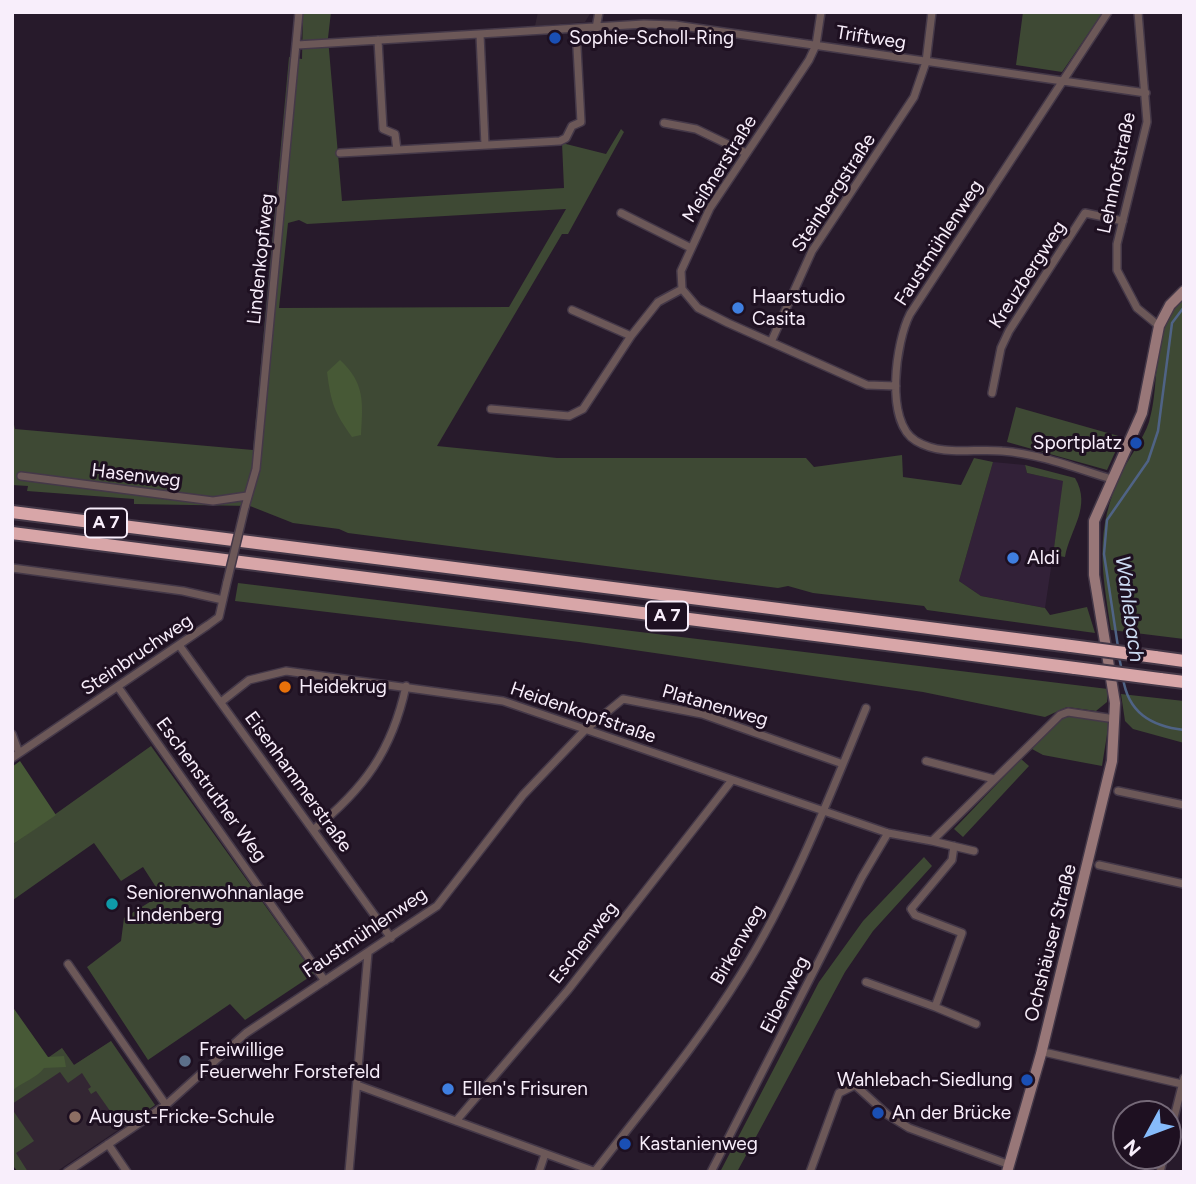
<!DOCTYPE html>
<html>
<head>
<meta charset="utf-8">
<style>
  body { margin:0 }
  #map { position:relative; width:1196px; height:1184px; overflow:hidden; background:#271a2b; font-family:Figtree,sans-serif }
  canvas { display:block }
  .frame { position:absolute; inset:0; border:14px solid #f8eefb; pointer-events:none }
  .north { position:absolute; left:1112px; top:1100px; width:70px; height:70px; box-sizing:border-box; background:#1e1021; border:2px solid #756978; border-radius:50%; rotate:229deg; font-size:19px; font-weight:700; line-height:28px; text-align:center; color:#f8eefb }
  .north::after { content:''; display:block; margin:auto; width:24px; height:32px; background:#86bbfb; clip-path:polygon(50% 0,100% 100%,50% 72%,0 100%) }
</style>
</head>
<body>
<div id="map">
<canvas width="1196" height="1184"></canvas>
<div class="frame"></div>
<div class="north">N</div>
</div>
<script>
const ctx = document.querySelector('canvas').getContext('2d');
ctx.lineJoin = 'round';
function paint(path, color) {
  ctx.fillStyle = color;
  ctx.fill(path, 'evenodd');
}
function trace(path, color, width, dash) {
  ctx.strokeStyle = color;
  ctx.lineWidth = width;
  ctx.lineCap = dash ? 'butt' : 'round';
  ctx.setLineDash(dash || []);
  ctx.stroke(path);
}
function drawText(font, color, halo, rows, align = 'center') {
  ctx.font = font + ' Figtree,sans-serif';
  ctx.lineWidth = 6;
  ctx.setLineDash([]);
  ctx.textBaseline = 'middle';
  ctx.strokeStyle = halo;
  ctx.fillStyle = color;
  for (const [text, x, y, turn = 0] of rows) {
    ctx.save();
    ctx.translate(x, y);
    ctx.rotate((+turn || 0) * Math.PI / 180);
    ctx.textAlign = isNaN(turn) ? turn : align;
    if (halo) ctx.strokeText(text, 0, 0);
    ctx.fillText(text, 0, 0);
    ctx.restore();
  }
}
const built = new Path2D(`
  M993,462L1025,465L1027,473L1064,481L1045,608L981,596L959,581Z`);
const education = new Path2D(`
  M538,12H591L585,22L535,26Z
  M111,1041L155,1105L56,1172H18L12,1157V1083L62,1048L74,1065Z`);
const green = new Path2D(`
  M303,12H331L328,38L342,201L564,188L562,143L606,154L621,129L624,132L568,234H562L437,446L557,458H806L814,467L902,455L903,477L961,485L974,458L993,462L959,581L981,596L1045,608L1050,615L1087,607L1095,633L927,610L924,606L813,593L788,586L778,588L348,533L339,529L293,523L250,506L134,504V499L27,491L28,486L12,485V416L15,429L253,450L289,57L302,59ZM566,209L509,307L279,308L288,223L299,220L307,224Z
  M1023,12H1103L1062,72L1016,65Z
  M1184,297V639L1111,630C1102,570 1094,531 1121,474C1129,457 1143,440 1149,422C1162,380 1148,330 1184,297Z
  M1016,407L1122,437L1107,470L1007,442Z
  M1025,465L1075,478C1092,507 1070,529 1065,557L1053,555L1063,481L1027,473Z
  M238,583L1108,689L1107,702L1096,711L1067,707L1045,717L923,692L579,642L235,601Z
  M1121,694L1184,701V743L1133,729L1125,721Z
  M1069,714L1109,722L1102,766L1043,755L1032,749L1062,718Z
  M151,746L314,974L245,1020L230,1004L148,1060L87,967L121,941L124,918L161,895L143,867L121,881L94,843L13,900L12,845Z
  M1021,759L1029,766L963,837L954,829Z
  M924,857L932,866L873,931L845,972L737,1172H720L819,982L863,921Z
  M111,1041L155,1105L122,1128L96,1091L91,1094L88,1089L91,1087L82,1073L68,1083L60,1072L12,1104V1083L62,1048L74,1065Z
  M12,1109L34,1141L16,1153L28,1172H18L14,1167Z`);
const forest = new Path2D(`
  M340,360C365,383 363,402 361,435L352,437C334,412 331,403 327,372Z
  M20,761L56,815L12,845V767Z
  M12,1006L48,1057L64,1056L66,1067L44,1068C37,1078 22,1082 12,1091Z`);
const stream = new Path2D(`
  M1118,647L1104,554L1107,520L1148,461L1158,431L1172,323L1184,307
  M1119,657L1122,671
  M1123,678C1128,712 1150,726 1184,730`);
const minor = new Path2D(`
  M821,12L816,45L809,60L710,208L681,271L682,289L698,308L728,323L867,385L896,386
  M1108,12L910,314C896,341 884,422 916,441C943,457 974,448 1002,451C1040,454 1075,468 1111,479
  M1138,12L1147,122L1117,244V270L1137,308L1159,326
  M596,28L599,12
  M480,35L485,145
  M378,40L383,129L395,134L397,150L560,141L566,138L572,126L581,122L576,29
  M297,45L644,24L675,25L1146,93
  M664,123L696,129L746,153
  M340,153L397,150
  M621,213L691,248
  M572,310L631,336
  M771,342L812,251L914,97L926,62L932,12
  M992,393L1001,348L1009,331L1085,213L1123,221
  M491,409L569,416L583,409L631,336L658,302L682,289
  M21,476L213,501L247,496
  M245,507L256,469L299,12
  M12,568L183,591L223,600
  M179,645L391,938
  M118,687L325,981
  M221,702L249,680L286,671L503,701L888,833L932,841L1060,715L1068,712L1115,719
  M12,734L19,753
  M12,758L208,625L219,617L227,582
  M926,761L994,779
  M1118,791L1184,805
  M313,830C364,789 392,751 406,686
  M932,841L974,851
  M1099,865L1184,884
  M68,964L166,1105
  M866,982L935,1007L962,933L915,915L911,909L952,860L954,846
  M935,1007L976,1024
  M1048,1053L1182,1084
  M357,1085L596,1172
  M456,1121L568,990L732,780
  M1168,1141L1184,1078
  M108,1144L127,1172
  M595,1171C645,1106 698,1044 741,974C793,891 829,798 866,708
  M67,1172L166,1105L246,1033L437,906L523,795L585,730L623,699L702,714L843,764
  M349,1172L368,953
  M539,1172L545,1154
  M711,1172L862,877L888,833
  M810,1172L839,1093L855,1085L888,1115L909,1128L1010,1165
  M1160,1172L1164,1156`);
const secondary = new Path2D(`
  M1007,1172L1041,1054L1112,761L1115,703L1094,575V521L1142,413L1159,326L1170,305L1184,291`);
const motorway = new Path2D(`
  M12,512L1071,646
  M12,533L1075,668
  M1155,657L1184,661
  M1160,679L1184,682`);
const minorBridge = new Path2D(`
  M227,582L245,507`);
const motorwayBridge = new Path2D(`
  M1071,646L1155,657
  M1075,668L1160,679`);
const markers = [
  [555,38,7,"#1a4fb4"],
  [738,308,7,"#3f7fe0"],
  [1136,443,7,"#1a4fb4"],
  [1013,558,7,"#3f7fe0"],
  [285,687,7,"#e8710a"],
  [112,904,7,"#0f9aa8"],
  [185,1061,7,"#5c6f8a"],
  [1027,1080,7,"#1a4fb4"],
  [448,1089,7,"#3f7fe0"],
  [878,1113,7,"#1a4fb4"],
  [75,1117,7,"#8d6e63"],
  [625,1144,7,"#1a4fb4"]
];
const shields = [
  [106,523,42],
  [667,616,42]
];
const shieldNames = [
  ["A 7",106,523],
  ["A 7",667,616]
];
const poiNames = [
  ["Sophie-Scholl-Ring",569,38],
  ["Haarstudio",752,297],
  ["Casita",752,319],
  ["Sportplatz",1122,443,"right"],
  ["Aldi",1027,558],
  ["Heidekrug",299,687],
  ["Seniorenwohnanlage",126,893],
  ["Lindenberg",126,915],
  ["Freiwillige",199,1050],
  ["Feuerwehr Forstefeld",199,1072],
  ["Wahlebach-Siedlung",1013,1080,"right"],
  ["Ellen's Frisuren",462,1089],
  ["An der Brücke",892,1113],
  ["August-Fricke-Schule",89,1117],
  ["Kastanienweg",639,1144]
];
const streetNames = [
  ["Triftweg",871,38,9],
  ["Meißnerstraße",720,169,-58],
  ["Lehnhofstraße",1117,173,-78],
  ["Steinbergstraße",834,193,-57],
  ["Faustmühlenweg",939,243,-57],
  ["Lindenkopfweg",261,259,-84],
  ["Kreuzbergweg",1028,275,-57],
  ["Hasenweg",136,476,7],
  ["Steinbruchweg",137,655,-34],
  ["Platanenweg",715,706,16],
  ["Heidenkopfstraße",583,713,19],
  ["Eisenhammerstraße",298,782,54],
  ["Eschenstruther Weg",211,790,54],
  ["Faustmühlenweg",365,933,-34],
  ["Eschenweg",584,943,-52],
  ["Ochshäuser Straße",1051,943,-76],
  ["Birkenweg",738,945,-60],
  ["Eibenweg",785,995,-63]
];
const waterNames = [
  ["Wahlebach",1129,609,82]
];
paint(built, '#322138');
paint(education, '#332633');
paint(green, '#3e4934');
paint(forest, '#475936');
trace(stream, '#4f6385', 2.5);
trace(minor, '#443848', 10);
trace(secondary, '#443848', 13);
trace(motorway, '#443848', 16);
trace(minor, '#6c5858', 7);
trace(secondary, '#987778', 10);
trace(motorway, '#d8a6a8', 12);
trace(minorBridge, '#443848', 10, []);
trace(motorwayBridge, '#443848', 16, []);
trace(minorBridge, '#6c5858', 7);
trace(motorwayBridge, '#d8a6a8', 12);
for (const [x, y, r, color] of markers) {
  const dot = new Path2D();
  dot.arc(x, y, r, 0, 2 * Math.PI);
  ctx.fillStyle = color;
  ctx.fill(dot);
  trace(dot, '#1e1021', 2.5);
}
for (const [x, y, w] of shields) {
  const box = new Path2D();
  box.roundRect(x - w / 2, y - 14.5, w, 29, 5);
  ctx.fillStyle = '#1e1021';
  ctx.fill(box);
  trace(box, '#f8eefb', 2);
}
drawText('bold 18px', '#f8eefb', null, shieldNames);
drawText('19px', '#f8eefb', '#1e1021', poiNames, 'left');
drawText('19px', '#f8eefb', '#1e1021', streetNames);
drawText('italic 21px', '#cddcf3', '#1e1021', waterNames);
</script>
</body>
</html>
